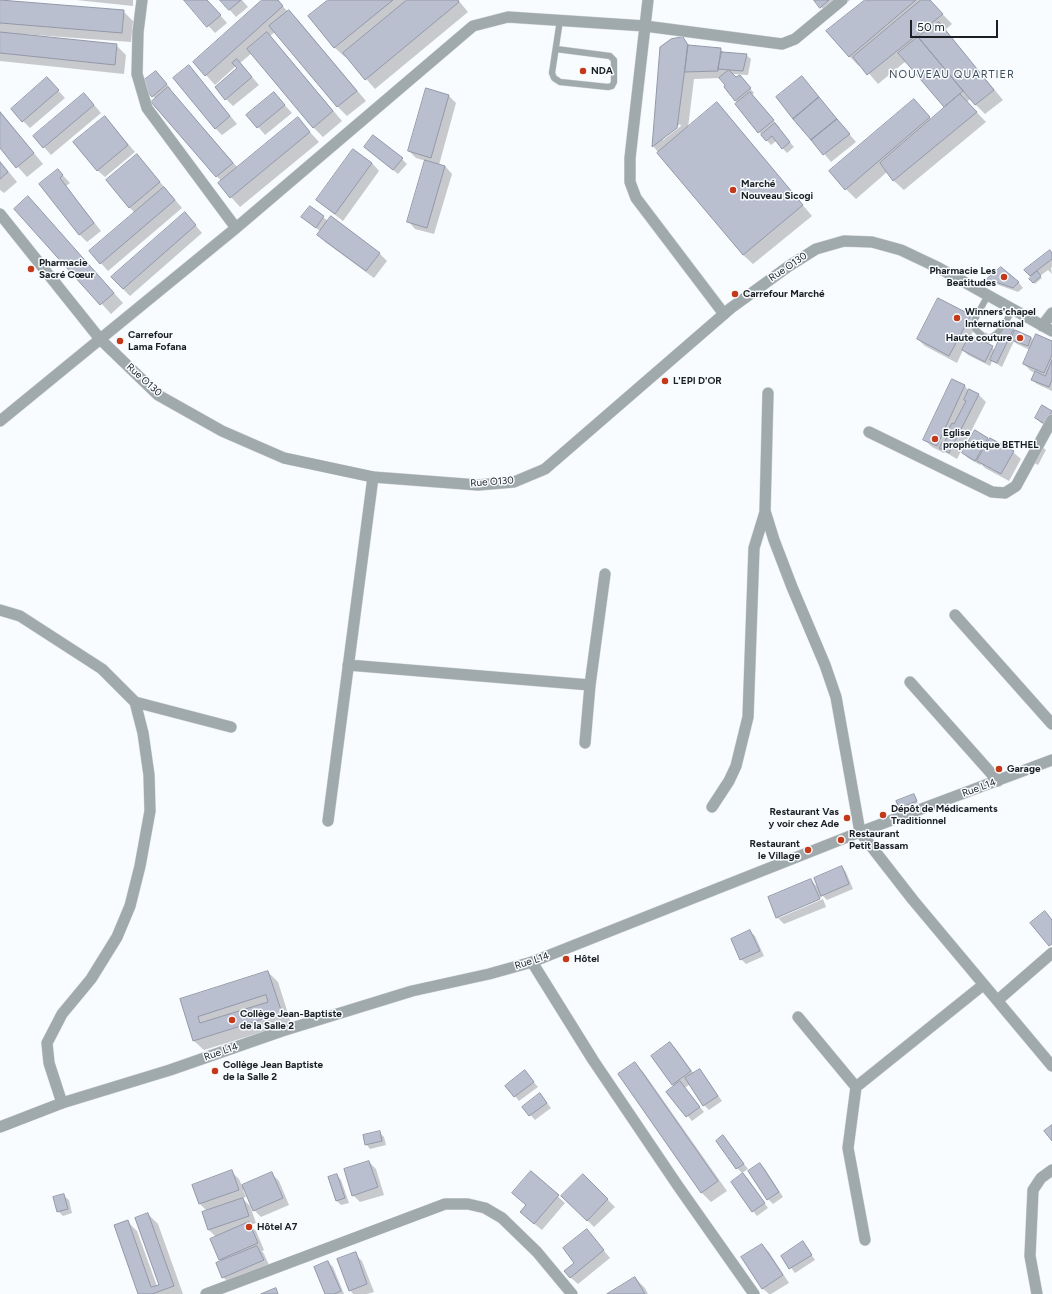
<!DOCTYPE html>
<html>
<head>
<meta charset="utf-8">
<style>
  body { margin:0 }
  #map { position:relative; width:1052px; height:1294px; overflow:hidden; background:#f9fcff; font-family:Figtree,sans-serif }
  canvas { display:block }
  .scale { position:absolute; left:910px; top:20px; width:88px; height:18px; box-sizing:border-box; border:2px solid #191f24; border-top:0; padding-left:5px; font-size:12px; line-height:14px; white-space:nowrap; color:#191f24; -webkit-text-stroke:3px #f9fcff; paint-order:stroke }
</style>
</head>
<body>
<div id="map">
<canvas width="1052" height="1294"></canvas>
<div class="scale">50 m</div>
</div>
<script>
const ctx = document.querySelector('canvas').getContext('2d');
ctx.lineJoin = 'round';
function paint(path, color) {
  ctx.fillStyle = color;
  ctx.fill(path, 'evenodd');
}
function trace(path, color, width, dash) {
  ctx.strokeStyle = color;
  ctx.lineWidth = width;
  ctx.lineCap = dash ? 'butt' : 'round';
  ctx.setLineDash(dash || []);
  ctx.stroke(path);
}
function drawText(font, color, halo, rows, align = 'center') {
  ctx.font = font + ' Figtree,sans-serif';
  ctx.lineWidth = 3;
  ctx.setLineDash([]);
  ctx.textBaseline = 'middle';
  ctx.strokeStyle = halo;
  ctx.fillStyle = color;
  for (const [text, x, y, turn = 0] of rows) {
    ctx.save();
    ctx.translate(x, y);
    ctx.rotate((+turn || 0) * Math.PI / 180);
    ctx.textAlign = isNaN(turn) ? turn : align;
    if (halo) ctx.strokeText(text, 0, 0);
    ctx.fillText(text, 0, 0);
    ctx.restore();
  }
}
const shadow = new Path2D(`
  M76,0H133V6Z
  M185,0H207L227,23L215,33Z
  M221,0H242L248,7L236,17Z
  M264,0H277L288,12L289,11L299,21L366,101L347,116L338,107L275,32L270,36L342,121L323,137L313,127L252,53L240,63L259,85L233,106L226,99L239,68L236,66L215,85L206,75Z
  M329,0H458L468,12L375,89L346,56L345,57L335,48L309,17Z
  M815,0H850L830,17Z
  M867,0H929L952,24L945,30L1003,100L985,114L970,99L967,102L986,122L904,190L894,181L887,172L856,199L846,189L914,100L932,120L946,108L906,61L878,84L861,64L859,66L849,56Z
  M0,1L123,11L133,21L131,42L21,34V35L116,45L126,55L124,74L0,61Z
  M682,38L691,47L720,49L725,53L746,55L751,59L748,75L732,74L736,78L744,81L754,93L752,95L780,128L779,129L794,147L787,153L776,141L771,145L759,132L735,100L727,85L721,78L694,79L688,128L717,103L726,113L812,216L753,264L743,255L653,146L661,48ZM680,124L681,126L663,140V137Z
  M189,66L237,124L222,135L215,128Z
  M160,76L171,89L170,90L238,168L298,119L319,142L240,207L231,197L222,182L153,102L156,99L153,96Z
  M801,77L856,142L831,162L777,97Z
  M54,86L65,98L30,128L23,121Z
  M426,89L449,96L456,103L439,165L445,166L452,174L434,234L415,229L408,221L426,161L416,158L409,151Z
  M91,101L101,113L51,155L34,136Z
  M281,101L292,113L265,135L248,115Z
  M0,111L43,164L27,177L0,147Z
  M112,125L135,152L105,177L97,170Z
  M365,147L402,159L407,164L398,174Z
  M353,150L372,163L379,171L343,221L325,207L317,200Z
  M0,161L17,182L4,193L0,190Z
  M144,163L182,208L108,271L90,251L135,213L129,207Z
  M58,170L70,183L66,186L101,231L87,242L80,235L40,184Z
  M310,207L328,221L379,253L387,261L374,278L325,242L318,234L320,231L307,221Z
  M38,208L123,303L111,314L16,209Z
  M192,221L202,233L130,296L123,289Z
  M1052,254V267L1051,268L1052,274L1048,270L1040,276L1042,278L1035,284L1030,279L1032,277L1026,270Z
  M1001,269L1019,283L1023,288L1018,292L993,283L989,279Z
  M970,315L978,323L970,337L992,347L995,351L1013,329L1015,331L1031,337L1034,341L1052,342V391L1037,384L1032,380L1035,373L1031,371L1024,364L1030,350L1017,344L1014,341L1002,367L992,361L990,366L968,355L963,350L957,363L925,346L918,339Z
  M985,332L993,337L989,344L982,339Z
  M952,380L965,386L969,391L979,395L986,402L957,459L945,452L944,453L932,447L925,440Z
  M1042,407L1052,413V424L1050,428L1041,423L1036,418Z
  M975,432L990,441L1013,452L1021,459L1009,481L985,468L981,464L980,465L968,458L963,453Z
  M1041,446L1046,450L1038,465L1034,463Z
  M914,795L918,803L902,809L900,807Z
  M842,867L846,872L853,889L827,900L821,894L822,897L779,915V918L823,899L826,907L784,924L777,917L811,880L819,889Z
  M750,931L755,936L764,956L746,964L741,959Z
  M268,972L278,982L291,1023L204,1050L194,1041L181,999Z
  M670,1043L677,1050L694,1074L700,1070L704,1075L722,1101L709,1110L704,1105L690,1084L685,1088L704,1112L692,1121L668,1092L674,1086L673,1085Z
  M635,1063L644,1073L727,1191L711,1202L702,1193L619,1074Z
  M525,1072L538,1087L519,1101L507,1086Z
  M544,1099L551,1108L535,1120L523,1107Z
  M379,1132L384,1137L386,1145L370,1149L366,1144Z
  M723,1137L748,1169L742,1173L748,1179L768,1208L757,1216L753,1211L743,1174L737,1168Z
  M369,1162L376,1169L384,1195L360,1202L353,1195Z
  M760,1164L765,1169L783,1197L773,1204L768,1199L750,1171Z
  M232,1172L239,1179L242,1186L272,1174L279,1181L289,1205L261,1217L254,1210L245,1189L243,1190L246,1197L242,1198L250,1206L256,1223L250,1225L256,1231L264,1250L262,1251L264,1254L270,1267L230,1284L223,1277L222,1262L219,1259L216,1237L209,1230L207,1211L200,1204Z
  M531,1172L565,1203L542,1230L528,1219L527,1205Z
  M337,1175L341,1180L349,1203L341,1205L337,1201Z
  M583,1175L615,1207L594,1227L563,1196Z
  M64,1196L69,1200L72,1213L63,1216L58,1211Z
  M148,1214L158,1224L183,1294H139L127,1221L137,1231L157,1286L160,1285Z
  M587,1230L610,1258L578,1284L570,1277Z
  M803,1243L815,1260L795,1273L782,1256Z
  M762,1245L769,1252L789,1283L771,1294H769L762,1288Z
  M355,1254L362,1261L374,1292L367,1294H353L350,1290Z
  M328,1262L333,1267L344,1294H326Z
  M635,1278L645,1288L648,1294H609Z`);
const building = new Path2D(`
  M0,0L124,10L122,33L0,23Z
  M184,0H207L221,15L207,27Z
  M220,0H241L229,10Z
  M262,0H278L283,6L205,76L193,62Z
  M328,0H393L334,48L308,16Z
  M407,0H458L459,2L365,80L343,53Z
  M814,0H829L820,8Z
  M865,0H916L849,57L826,31Z
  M921,0H930L943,14L867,75L853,57Z
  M289,10L357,91L337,107L269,26Z
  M939,22L994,90L975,105L918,37Z
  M0,32L117,44L115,65L0,53Z
  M267,32L333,111L313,128L247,49Z
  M683,37L688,45L677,128L652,147L660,47L671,39Z
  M918,37L963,91L944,107L898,53Z
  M688,45L721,48L718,71L685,72Z
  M722,52L747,54L743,71L718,69Z
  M237,59L252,77L225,100L215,87L237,68L232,63Z
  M189,65L230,116L215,129L173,78Z
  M729,70L736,77L740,75L751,88L735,101L724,87L725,85L719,78Z
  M156,71L167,84L152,97L140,83Z
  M802,76L819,97L793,119L776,97Z
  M47,77L59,90L22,122L11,109Z
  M168,87L233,163L216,177L151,102Z
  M426,88L449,95L431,158L408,151Z
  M274,92L285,105L257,128L246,115Z
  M750,92L774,120L758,133L735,104Z
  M84,93L94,105L43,148L33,136Z
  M960,94L977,112L893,181L880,163Z
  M819,97L837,119L811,140L793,119Z
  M914,99L930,117L845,190L829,171Z
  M717,102L803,205L743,255L657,153Z
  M0,112L34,153L16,168L0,148Z
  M105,116L128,145L97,171L73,142Z
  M298,117L310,132L230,198L218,183Z
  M837,119L850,134L823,155L811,140Z
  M775,123L790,142L782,149L772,136L766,141L761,135Z
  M373,135L403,158L393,170L364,147Z
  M353,149L372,163L335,214L316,200Z
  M137,154L160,182L129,208L106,180Z
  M425,160L445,166L427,228L407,222Z
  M0,162L8,172L0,179Z
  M58,169L63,175L60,178L94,223L79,235L39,184Z
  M164,187L175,200L100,264L89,251Z
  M28,196L114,293L100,305L14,209Z
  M310,206L324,216L316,228L301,217Z
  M185,212L196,225L123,289L111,277Z
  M331,216L380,253L366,271L317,235Z
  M1050,250L1052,253V259L1030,276L1024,270Z
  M1001,267L1019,282L1013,288L987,279Z
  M1037,271L1041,276L1033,283L1029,279Z
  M938,298L971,315L949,356L917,339Z
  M1006,325L1014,328L997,363L990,360Z
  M1015,330L1031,337L1028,346L1011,340Z
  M1036,334L1052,341V355L1044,373L1023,364Z
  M970,335L993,346L985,362L962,350Z
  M1052,360V380L1049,387L1031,380L1035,371L1045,376Z
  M952,379L965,385L937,446L923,440Z
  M969,389L979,394L949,453L939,448L942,442L944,443L949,433L947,432L952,423L954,424L966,401L964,400Z
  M1042,405L1052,411L1045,424L1035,418Z
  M975,430L988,438L975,461L962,453Z
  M990,438L1014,451L1001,474L977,461Z
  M914,794L917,801L899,808L896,801Z
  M842,866L849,884L821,896L814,878Z
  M811,879L820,899L776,918L768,897Z
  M1045,911L1052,920V944L1049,946L1030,923Z
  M750,930L760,951L740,960L731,939Z
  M268,971L282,1013L193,1041L180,999ZM266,995L268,1002L200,1023L198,1017Z
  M670,1042L691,1071L672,1085L651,1056Z
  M635,1062L718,1181L701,1193L618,1074Z
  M700,1069L718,1096L703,1106L685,1078Z
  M525,1070L534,1082L514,1097L505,1086Z
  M680,1081L700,1107L686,1117L666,1092Z
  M540,1093L547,1103L529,1116L522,1107Z
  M1052,1125V1141L1044,1131Z
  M380,1131L382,1141L365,1145L363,1135Z
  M723,1135L744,1164L736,1169L716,1141Z
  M369,1161L378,1187L352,1196L344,1169Z
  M760,1163L779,1192L767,1200L748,1171Z
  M232,1170L239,1190L199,1204L192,1185Z
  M531,1171L559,1195L534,1224L520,1212L526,1205L512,1193Z
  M272,1172L283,1198L253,1211L242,1185Z
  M743,1173L765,1203L752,1212L731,1182Z
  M337,1174L345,1198L336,1201L328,1177Z
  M583,1174L608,1199L587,1221L561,1196Z
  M64,1194L68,1209L57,1212L53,1197Z
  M243,1198L249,1216L208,1230L202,1212Z
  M148,1213L174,1286L152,1294H138L114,1225L128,1220L151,1287L159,1285L135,1218Z
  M249,1222L258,1243L219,1260L210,1239Z
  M587,1229L604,1250L570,1278L564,1271L574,1263L563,1248Z
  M803,1241L812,1255L789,1269L781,1256Z
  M762,1244L783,1275L762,1289L741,1257Z
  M257,1246L264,1260L222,1278L216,1263Z
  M356,1252L367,1284L349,1291L337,1259Z
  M328,1261L341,1291L334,1294H325L314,1267Z
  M635,1277L645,1294H607Z
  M276,1288L278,1294H261Z`);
const service = new Path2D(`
  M556,49L610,56L614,60V82L612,86L608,87L560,82L554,78L552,73L560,20
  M982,335L976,330L973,326L975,319L988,295
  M989,338C1000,335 1007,319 1013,309`);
const minor = new Path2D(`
  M142,0L138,32L137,74L147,108L236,228
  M648,0L630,158V182L636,198L724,314
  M768,393L765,511L774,540L792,587L825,665L836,697L860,832L913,900L1052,1066
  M0,421L236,228L473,26L508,17L645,26L782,44L795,39L842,0
  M869,432L992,492L1005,493L1016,486L1052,420
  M0,610L20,616L102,669L135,702L143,733L149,775L150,811L140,866L130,906L117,937L91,979L62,1014L47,1043L49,1063L62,1103
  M955,615L1052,724
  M348,665L590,685
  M910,682L998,781
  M135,702L231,727
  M585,743L590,685L605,574
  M712,807L729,781L736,766L748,717L754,548L765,512
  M328,821L373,477
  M532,962L593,1060L678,1186L754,1294
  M998,1000L1052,953
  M798,1017L856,1087
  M865,1240L848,1148L856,1087L983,985
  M206,1294L445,1204H468L485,1208L502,1218L537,1252L572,1294
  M1037,1294L1030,1256L1033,1190L1041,1178L1052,1170`);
const tertiary = new Path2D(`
  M0,214L100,339L158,395L222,431L284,458L373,477L478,485L514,482L545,469L731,308L789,266L816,249L844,241L872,242L901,250L939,268L1052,331
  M1042,326L1052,313
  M0,1127L62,1103L170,1070L282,1031L412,991L489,974L532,962L860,832L1052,760`);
const markers = [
  [583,71,4,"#c33919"],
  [733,190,4,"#c33919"],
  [31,269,4,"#c33919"],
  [1004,277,4,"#c33919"],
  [735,294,4,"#c33919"],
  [957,318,4,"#c33919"],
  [1020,338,4,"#c33919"],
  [120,341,4,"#c33919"],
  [665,381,4,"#c33919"],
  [935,439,4,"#c33919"],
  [999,769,4,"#c33919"],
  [883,815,4,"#c33919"],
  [847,818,4,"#c33919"],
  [841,840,4,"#c33919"],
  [808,850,4,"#c33919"],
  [566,959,4,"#c33919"],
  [232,1020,4,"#c33919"],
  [215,1071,4,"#c33919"],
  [249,1227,4,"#c33919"]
];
const poiNames = [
  ["NDA",591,71],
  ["Marché",741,184],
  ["Nouveau Sicogi",741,196],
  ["Pharmacie",39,263],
  ["Sacré Cœur",39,275],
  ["Pharmacie Les",996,271,"right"],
  ["Beatitudes",996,283,"right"],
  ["Carrefour Marché",743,294],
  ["Winners'chapel",965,312],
  ["International",965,324],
  ["Carrefour",128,335],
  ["Lama Fofana",128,347],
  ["Haute couture",1012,338,"right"],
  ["L'EPI D'OR",673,381],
  ["Eglise",943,433],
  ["prophétique BETHEL",943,445],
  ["Garage",1007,769],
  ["Dépôt de Médicaments",891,809],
  ["Traditionnel",891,821],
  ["Restaurant Vas",839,812,"right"],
  ["y voir chez Ade",839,824,"right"],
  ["Restaurant",849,834],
  ["Petit Bassam",849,846],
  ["Restaurant",800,844,"right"],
  ["le Village",800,856,"right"],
  ["Hôtel",574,959],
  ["Collège Jean-Baptiste",240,1014],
  ["de la Salle 2",240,1026],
  ["Collège Jean Baptiste",223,1065],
  ["de la Salle 2",223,1077],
  ["Hôtel A7",257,1227]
];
const streetNames = [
  ["Rue O130",788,267,-34],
  ["Rue O130",144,380,42],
  ["Rue O130",492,482,-4],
  ["Rue L14",979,788,-20],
  ["Rue L14",532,961,-18],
  ["Rue L14",221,1052,-19]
];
const neighbourhoodNames = [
  ["NOUVEAU QUARTIER",952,75]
];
paint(shadow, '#0003');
paint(building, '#babfd0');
trace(building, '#9398a8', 1);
trace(service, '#d5d9dc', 7);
trace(minor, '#d5d9dc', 12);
trace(tertiary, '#d5d9dc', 12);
trace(service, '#a0a9ab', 6);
trace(minor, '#a0a9ab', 11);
trace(tertiary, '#a0a9ab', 11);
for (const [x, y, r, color] of markers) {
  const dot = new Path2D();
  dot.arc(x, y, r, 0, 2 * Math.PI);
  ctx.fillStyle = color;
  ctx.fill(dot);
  trace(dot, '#f9fcff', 1.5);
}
drawText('bold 10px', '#191f24', '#f9fcff', poiNames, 'left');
drawText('10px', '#191f24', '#f9fcff', streetNames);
ctx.letterSpacing = '1px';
drawText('11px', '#414f5a', '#f9fcff', neighbourhoodNames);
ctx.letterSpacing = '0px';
</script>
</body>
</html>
